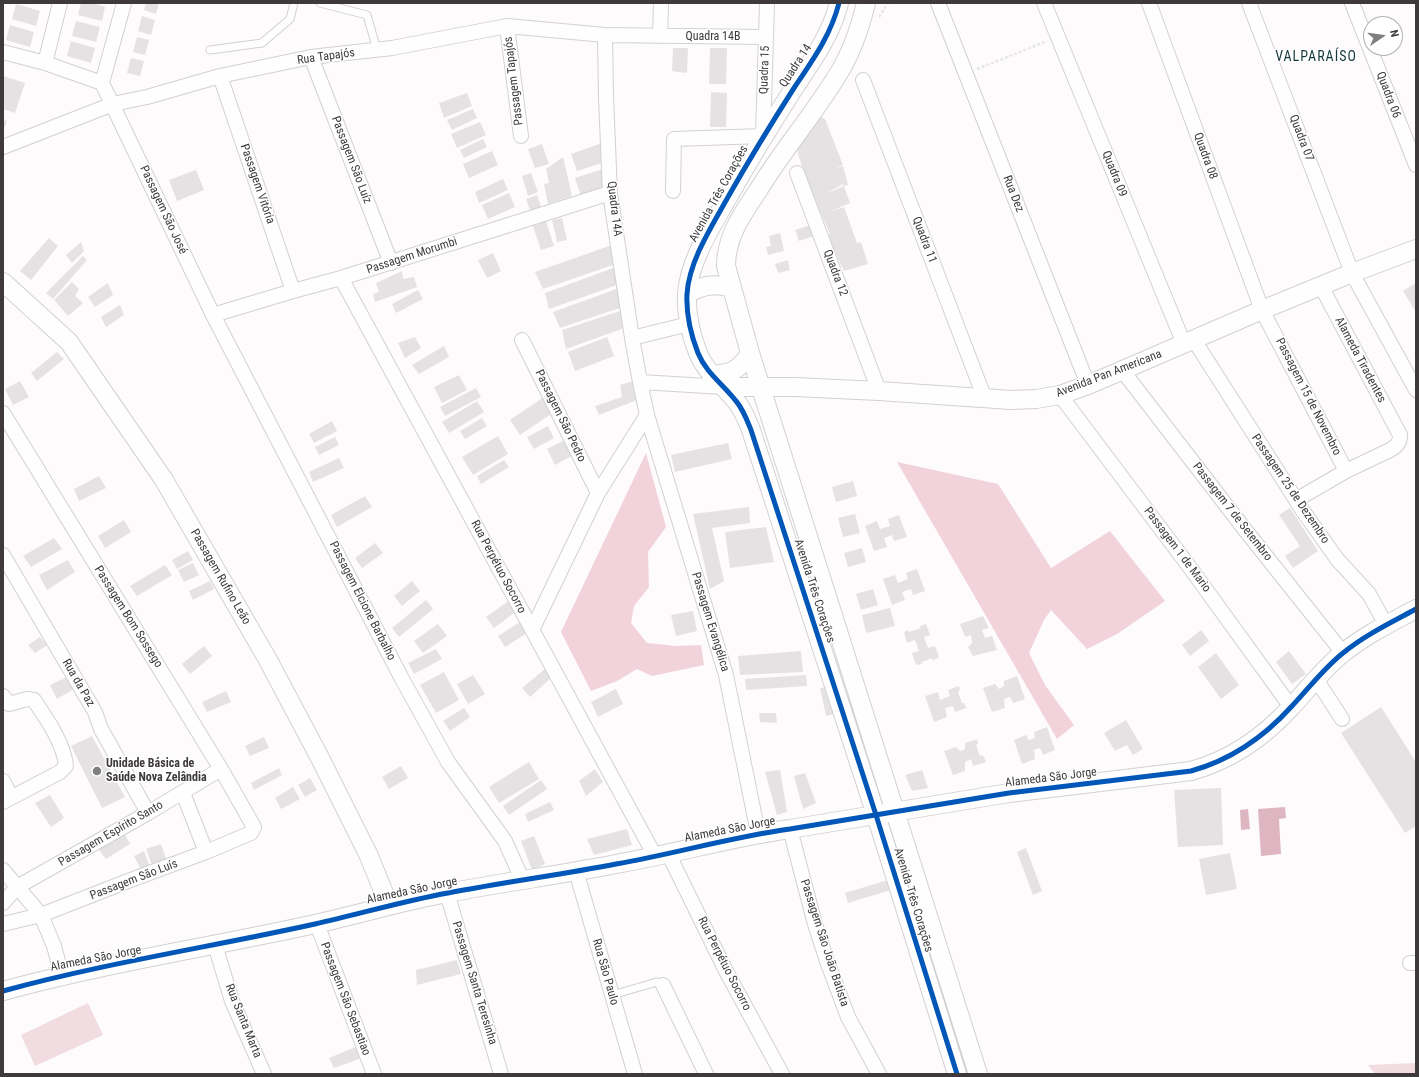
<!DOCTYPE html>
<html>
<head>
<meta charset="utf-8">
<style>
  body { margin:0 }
  #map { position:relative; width:1419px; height:1077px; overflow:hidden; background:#fdfbfc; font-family:"Roboto Condensed",sans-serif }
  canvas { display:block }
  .frame { position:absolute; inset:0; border:4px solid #3e3a3b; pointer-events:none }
  .north { position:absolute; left:1363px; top:16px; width:40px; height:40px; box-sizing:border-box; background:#fff; border:1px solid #b2b0b1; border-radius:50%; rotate:77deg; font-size:11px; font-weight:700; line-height:16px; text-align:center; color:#3e3a3b }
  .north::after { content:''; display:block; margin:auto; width:14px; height:18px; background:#817e7f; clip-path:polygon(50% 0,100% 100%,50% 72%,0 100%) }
</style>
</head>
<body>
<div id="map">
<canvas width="1419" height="1077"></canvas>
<div class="frame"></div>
<div class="north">N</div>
</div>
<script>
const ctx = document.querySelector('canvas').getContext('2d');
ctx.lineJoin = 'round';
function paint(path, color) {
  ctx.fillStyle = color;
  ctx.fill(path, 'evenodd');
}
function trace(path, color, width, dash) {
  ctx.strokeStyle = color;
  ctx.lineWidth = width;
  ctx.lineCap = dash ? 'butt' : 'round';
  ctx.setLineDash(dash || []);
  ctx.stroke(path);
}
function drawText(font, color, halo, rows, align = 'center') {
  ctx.font = font + ' "Roboto Condensed",sans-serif';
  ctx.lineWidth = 3;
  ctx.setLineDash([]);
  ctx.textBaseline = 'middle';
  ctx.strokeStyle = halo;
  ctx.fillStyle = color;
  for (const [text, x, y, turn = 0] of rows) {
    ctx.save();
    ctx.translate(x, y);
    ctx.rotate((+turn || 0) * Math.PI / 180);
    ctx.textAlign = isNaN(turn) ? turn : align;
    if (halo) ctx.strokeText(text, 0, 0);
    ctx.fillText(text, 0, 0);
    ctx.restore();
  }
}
const green = new Path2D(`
  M88,1003L103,1035L35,1066L21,1035Z
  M1416,1063V1074H1375L1368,1065Z`);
const forest = new Path2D(`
  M646,453L666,527L648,552L649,587L634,606L631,623L647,643L676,646L701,645L704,665L652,676L637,669L617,681L591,691L561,632Z
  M897,462L998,484L1051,568L1110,531L1165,601L1117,634L1087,649L1051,610L1044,620L1029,653L1045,685L1074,725L1057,739Z`);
const water = new Path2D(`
  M1285,807L1286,818L1279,819L1281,854L1261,856L1258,809Z
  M1248,809L1250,829L1241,830L1240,810Z`);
const building = new Path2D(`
  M81,3H93L105,7L102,21L78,15Z
  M146,3H159L156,14L144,10Z
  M16,4L40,11L36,26L12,19Z
  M142,16L155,20L151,35L138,31Z
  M76,21L100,27L96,42L72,36Z
  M10,25L34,32L30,47L6,40Z
  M137,37L149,40L145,55L133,52Z
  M71,41L95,48L91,63L67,56Z
  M673,48H688L687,73L672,71Z
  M710,48H727L726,84H709Z
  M131,58L144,61L140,76L127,73Z
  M3,76L25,83L15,113L3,109Z
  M711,92L727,93L726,127H710Z
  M467,93L472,106L444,118L439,103Z
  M473,109L477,118L452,130L447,120Z
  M819,116L825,119L843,165L835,169L843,166L848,185L844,186L850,203L831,211L844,207L857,243L861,242L868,264L844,271L827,235L830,234L805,177L797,150ZM843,184L844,186L825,194L838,187Z
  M3,120L7,121L3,131Z
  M480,122L486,135L457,148L451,134Z
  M483,139L487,147L464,158L460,150Z
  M602,143L608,161L577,171L571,154Z
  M542,144L549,164L535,168L528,149Z
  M492,151L498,165L469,178L463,164Z
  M563,157L572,196L548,204L544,184L549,183L546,169Z
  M603,169L608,187L581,196L575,178Z
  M196,170L204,190L177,201L169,180Z
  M531,173L538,192L528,196L522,176Z
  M503,179L508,190L479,203L475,192Z
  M509,193L515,207L488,219L482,205Z
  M537,195L541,207L530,210L526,199Z
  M562,218L567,240L557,242L552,220Z
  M546,221L554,246L541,250L533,226Z
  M810,225L814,236L799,241L795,230Z
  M780,233L784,251L768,255L766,247L771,246L769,236Z
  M49,238L58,246L31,280L20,271Z
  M81,242L84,251L72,263L66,255Z
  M612,245L616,264L543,289L535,272Z
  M493,253L501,271L487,278L478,260Z
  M83,256L87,260L53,299L46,293Z
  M788,260L790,270L778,273L775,264Z
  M616,267L620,284L549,309L545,293Z
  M402,271L403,279L414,277L417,287L375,302L373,294L379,292L376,283Z
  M72,282L79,289L75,296L83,303L68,316L54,300Z
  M108,283L113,295L95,307L88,297Z
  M1416,283V312L1403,291Z
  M619,288L623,307L560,328L553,312Z
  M418,290L423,299L396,313L392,304Z
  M120,305L124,315L106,327L101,317Z
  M623,310L627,327L566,349L562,330Z
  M415,337L421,348L405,358L398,343Z
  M607,337L614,356L575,371L568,352Z
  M444,346L449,357L419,374L412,365Z
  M57,352L64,359L37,381L31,373Z
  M459,375L467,390L442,403L434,387Z
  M636,380L642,398L599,415L595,406L622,397L620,385Z
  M20,381L29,397L13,405L5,389Z
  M476,388L481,397L445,416L440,407Z
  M544,397L554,412L520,435L510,420Z
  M477,401L484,412L449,433L442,422Z
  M482,418L487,426L465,439L460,431Z
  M332,421L337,431L314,443L309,434Z
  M548,426L554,438L534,449L527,437Z
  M498,436L508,454L473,475L462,457Z
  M335,437L339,445L319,455L315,447Z
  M569,438L577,453L555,465L547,449Z
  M728,443L732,459L675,472L671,455Z
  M339,458L344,468L313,482L309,472Z
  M504,460L509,467L481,484L477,476Z
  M99,476L106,488L79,501L74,489Z
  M853,481L857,496L836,502L832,487Z
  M365,496L372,507L337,527L331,515Z
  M749,507L750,523L712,528L724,581L710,589L693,514Z
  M1290,508L1318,551L1293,568L1285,556L1300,546L1279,515Z
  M855,514L860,533L843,537L838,518Z
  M899,515L907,537L894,541L892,535L884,538L887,547L874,551L865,526L877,521L880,529L890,526L888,519Z
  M124,520L131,532L105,548L98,536Z
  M766,527L774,562L730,568L725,532Z
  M54,538L62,549L31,567L23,556Z
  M375,543L383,553L362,568L355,558Z
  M862,548L866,562L848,567L844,553Z
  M188,551L193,560L177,569L172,560Z
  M68,560L75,572L47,590L39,575Z
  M193,563L199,575L184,582L178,570Z
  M165,565L172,575L137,596L130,586Z
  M917,569L925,591L913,595L911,589L902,592L905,600L892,605L883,579L895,575L898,583L908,579L906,573Z
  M210,581L214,589L193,600L189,591Z
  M412,581L420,591L402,606L394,596Z
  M873,589L878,605L861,610L856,594Z
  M426,600L433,609L399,637L392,628Z
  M510,600L518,610L494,628L486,617Z
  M890,608L895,626L866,633L862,615Z
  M693,611L697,631L676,636L671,615Z
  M983,616L989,628L982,630L985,638L992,636L997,650L973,656L968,647L972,643L971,635L965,637L960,624Z
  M520,622L527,633L505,647L498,636Z
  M438,624L447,636L423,653L414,641Z
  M926,624L930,635L924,637L928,648L935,646L939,657L933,661L932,658L922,662V664L916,665L912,653L919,651L915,640L907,643L904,632L908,630L909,632L921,628L920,626Z
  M1201,630L1209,641L1190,656L1182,645Z
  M40,637L47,645L35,653L28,645Z
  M204,646L212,656L190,674L182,664Z
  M436,649L442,659L414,674L408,663Z
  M801,651L803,672L740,675L738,656Z
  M1289,651L1306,674L1292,684L1276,662Z
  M1216,653L1239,685L1221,699L1198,667Z
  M546,668L553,676L530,697L522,688Z
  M444,672L459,700L436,713L420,685Z
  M473,675L485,694L468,704L457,684Z
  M806,675L807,686L746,690L745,679Z
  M69,676L77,687L57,699L50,685Z
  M1017,676L1025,699L1013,703L1010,697L1004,699L1005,708L992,712L983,688L995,684L999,689L1004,686V681Z
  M834,686L840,713L826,716L820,688Z
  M959,686L960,690L958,692L962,703H964L966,708L955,712L953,706L945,708L947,717L934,722L925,696L938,692L940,700L950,696L948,690Z
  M616,689L623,704L598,717L591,702Z
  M226,691L231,702L207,712L202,702Z
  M1381,707L1416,762V826L1405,833L1341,733Z
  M464,708L470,717L450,731L443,721Z
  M759,713H776L777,723L760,722Z
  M1126,720L1143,749L1133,755L1127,745L1115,751L1104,733Z
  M1047,727L1055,750L1043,755L1040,748L1034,750L1035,759L1022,764L1014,740L1026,735L1029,740L1035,738L1034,732Z
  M92,736L125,797L102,808L71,746Z
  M264,737L269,748L250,756L245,746Z
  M977,739L978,743L976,745L980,756L983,755L986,762L973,766L971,759L965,762V771L953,775L944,751L956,747L960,751L965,749V743Z
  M529,762L539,779L499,803L489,787Z
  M401,766L408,778L389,789L382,777Z
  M279,768L282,775L254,790L251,783Z
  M595,769L603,782L586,796L579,781Z
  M780,770L787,812L777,815L765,772Z
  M922,770L928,788L912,791L905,775Z
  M805,773L816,803L803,809L794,776Z
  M310,778L317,790L305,797L298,785Z
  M541,780L547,789L509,815L503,806Z
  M293,787L300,799L281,809L275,798Z
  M1221,788L1223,845L1178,847L1174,790Z
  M50,795L64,818L51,827L35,803Z
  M550,802L554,810L528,822L525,814Z
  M627,829L632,845L594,855L587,839Z
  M124,833L130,844L106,859L98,849Z
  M534,836L545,864L532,870L521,841Z
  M161,844L167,861L152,866L146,849Z
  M1026,848L1042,891L1033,895L1017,852Z
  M144,851L150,867L142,871L134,856Z
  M1230,853L1237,889L1206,895L1199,859Z
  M888,880L891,890L848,903L845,893Z
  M457,960L461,974L417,985L416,970Z
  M358,1046L362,1058L334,1068L329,1058Z`);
const path = new Path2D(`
  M879,17L888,3
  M977,69L1047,41`);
const service = new Path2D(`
  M320,3L367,15L377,50
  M210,50L262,43L290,19L294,3
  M612,995L657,982L660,983L663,985`);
const minor = new Path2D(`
  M938,3L1088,385
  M1044,3L1184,344
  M1149,3L1262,310L1346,471
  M1249,3L1352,273L1416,390
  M1352,3L1416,165
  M507,26L521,136
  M605,35L606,97L610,193L632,338L640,382L647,415L726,675L758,833
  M660,36L661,3
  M3,52L45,63L102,83L213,315L401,677L448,762L505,841L522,879
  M311,57L391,263
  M45,63L60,3
  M220,76L293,291
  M863,80L985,399
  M102,83L124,3
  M3,147L113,104L147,97L220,76L311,57L392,48L507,26L605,35L766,37
  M797,173L879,391
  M673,191L674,139L763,136L767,3
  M341,278L655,856
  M213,315L293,291L341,278L610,193
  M632,338L689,324
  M522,340L598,493
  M1194,340L1303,511L1337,559L1369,594L1386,625
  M1122,370L1246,531L1343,653
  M640,382L724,387
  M1060,395L1191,569L1291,707
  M3,413L221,769L254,827L251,833L206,852L128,881L41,915L3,924
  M1296,500L1346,471L1390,450C1397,446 1400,443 1400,435L1321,286
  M3,555L95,712L101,729L148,813
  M532,630L598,493L647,415
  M1316,679L1342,719
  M3,696L9,704L27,699L34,700C46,718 64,743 66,766L60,772L3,802
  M3,781L11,797
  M183,793L206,852
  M790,829L815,924L827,961L848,1017L879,1074
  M668,853L726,971L782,1074
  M3,870L41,915L54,946L62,976
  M576,871L635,1074
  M447,893L501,1074
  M3,903L17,887L148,813L221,769
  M317,924L374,1074
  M215,945L232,1001L264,1074
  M1410,963H1416
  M663,985L706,1074`);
const tertiary = new Path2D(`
  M839,3C831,35 812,61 794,88C771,124 749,160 728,197C712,226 689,261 687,294C686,314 691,335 698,353C706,373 723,384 736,401C743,409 747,420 751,430L876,815L957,1074
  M866,3C860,28 851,54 837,76C813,115 783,150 759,189C743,213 726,236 726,266L750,353L978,1074
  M3,282L69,342L164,480L268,660L320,758L368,854L389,905
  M687,294C702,285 715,283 732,288
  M711,375C731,374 740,370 750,353
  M724,387H795L879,391L1011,400L1036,399L1060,395L1088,385L1262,310L1352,273L1416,249
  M3,991C105,963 211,947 315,924C360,914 403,901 448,893C504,882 560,875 616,864C674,854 731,837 790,829L1009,793L1191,771C1231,760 1265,736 1292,706C1309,688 1324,668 1343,653C1365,635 1392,622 1416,609`);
const cycleway = new Path2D(`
  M839,3C831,35 812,61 794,88C771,124 749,160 728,197C712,226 689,261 687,294C686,314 691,335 698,353C706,373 723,384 736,401C743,409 747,420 751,430L876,815L957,1074
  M3,991C105,963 211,947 315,924C360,914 403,901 448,893C504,882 560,875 616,864C674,854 731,837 790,829L1009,793L1191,771C1231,760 1265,736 1292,706C1309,688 1324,668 1343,653C1365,635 1392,622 1416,609`);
const markers = [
  [97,771,5,"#817e7f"]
];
const streetNames = [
  ["Quadra 14B",713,37],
  ["Rua Tapajós",326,57,-8],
  ["Quadra 14",796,66,-57],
  ["Quadra 15",765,70,-88],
  ["Passagem Tapajós",514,81,-97],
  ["Quadra 06",1388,95,69],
  ["Quadra 07",1301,138,69],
  ["Quadra 08",1205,156,70],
  ["Passagem São Luíz",351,160,69],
  ["Quadra 09",1114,174,68],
  ["Passagem Vitória",257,184,71],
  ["Avenida Três Corações",719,194,-61],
  ["Rua Dez",1013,194,69],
  ["Quadra 14A",614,209,83],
  ["Passagem São José",163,210,65],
  ["Quadra 11",924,240,69],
  ["Passagem Morumbi",412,256,-18],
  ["Quadra 12",835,273,69],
  ["Alameda Tiradentes",1360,360,62],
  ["Avenida Pan Americana",1109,374,-21],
  ["Passagem 15 de Novembro",1308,397,63],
  ["Passagem São Pedro",560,416,64],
  ["Passagem 25 de Dezembro",1290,489,56],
  ["Passagem 7 de Setembro",1232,512,52],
  ["Passagem 1 de Mario",1177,550,53],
  ["Rua Perpétuo Socorro",498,567,62],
  ["Passagem Rufino Leão",220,577,60],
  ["Avenida Três Corações",814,591,72],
  ["Passagem Elcione Barbalho",362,601,63],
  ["Passagem Bom Sossego",128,617,58],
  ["Passagem Evangélica",710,622,73],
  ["Rua da Paz",78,683,60],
  ["Alameda São Jorge",1051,778,-7],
  ["Alameda São Jorge",730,830,-11],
  ["Passagem Espírito Santo",111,834,-30],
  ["Passagem São Luís",134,880,-21],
  ["Alameda São Jorge",412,891,-12],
  ["Avenida Três Corações",913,900,73],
  ["Passagem São João Batista",824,943,72],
  ["Alameda São Jorge",96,959,-11],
  ["Rua Perpétuo Socorro",724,964,63],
  ["Rua São Paulo",605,972,74],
  ["Passagem Santa Teresinha",474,983,73],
  ["Passagem São Sebastiao",345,999,69],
  ["Rua Santa Marta",243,1021,68]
];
const poiNames = [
  ["Unidade Básica de",106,764],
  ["Saúde Nova Zelândia",106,778]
];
const quarterNames = [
  ["VALPARAÍSO",1316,57]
];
paint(green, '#f1dce2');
paint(forest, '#f2d2db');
paint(water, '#deb6c2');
paint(building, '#e5e2e3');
trace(service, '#d3d0d1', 9);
trace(minor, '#d3d0d1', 16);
trace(tertiary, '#d3d0d1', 20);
trace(path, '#e8e7e8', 2.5, [3, 2]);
trace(service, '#fffeff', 7);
trace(minor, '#fffeff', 14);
trace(tertiary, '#fffeff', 18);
trace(cycleway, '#0057b8', 5);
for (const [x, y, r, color] of markers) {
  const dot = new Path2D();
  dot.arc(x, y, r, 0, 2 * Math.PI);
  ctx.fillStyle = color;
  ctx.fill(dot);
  trace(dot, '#fff', 1.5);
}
drawText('12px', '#3e3a3b', '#fff', streetNames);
drawText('bold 12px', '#3e3a3b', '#fff', poiNames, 'left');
ctx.letterSpacing = '1px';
drawText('14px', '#16383d', '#fff', quarterNames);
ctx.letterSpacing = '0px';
</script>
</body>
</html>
